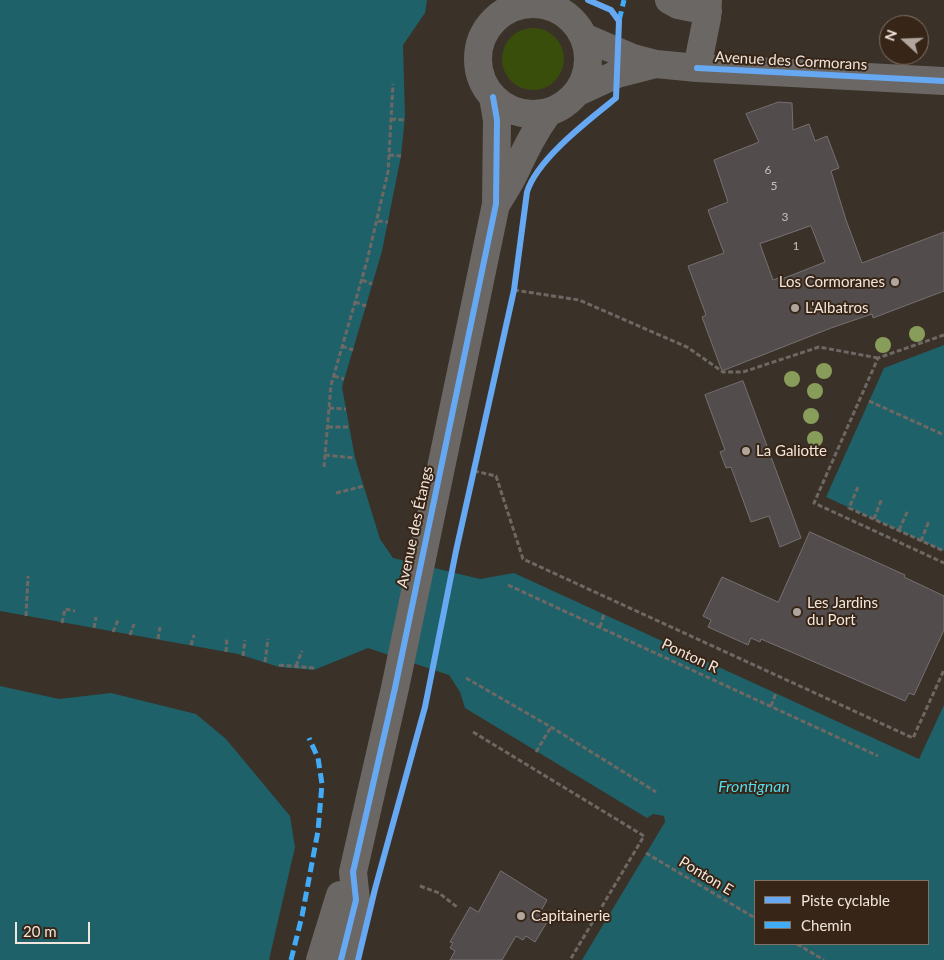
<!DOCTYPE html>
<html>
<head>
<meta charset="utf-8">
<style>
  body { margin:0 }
  #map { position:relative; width:944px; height:960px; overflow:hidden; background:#3a3128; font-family:Lato,sans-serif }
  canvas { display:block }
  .legend { position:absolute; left:754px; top:880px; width:175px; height:65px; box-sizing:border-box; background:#372617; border:1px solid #817266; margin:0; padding:6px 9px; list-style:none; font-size:15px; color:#f1e5dc }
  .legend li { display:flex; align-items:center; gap:10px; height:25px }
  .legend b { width:25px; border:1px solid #817266 }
  .north { position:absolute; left:879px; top:15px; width:50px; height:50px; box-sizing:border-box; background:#372617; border:1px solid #817266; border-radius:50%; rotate:290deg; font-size:14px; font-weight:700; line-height:20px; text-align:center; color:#f1e5dc }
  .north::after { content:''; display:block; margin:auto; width:18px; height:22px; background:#b1a69d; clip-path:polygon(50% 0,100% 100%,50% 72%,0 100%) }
  .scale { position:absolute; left:15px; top:922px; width:75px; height:22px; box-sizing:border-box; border:2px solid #f1e5dc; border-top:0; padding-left:6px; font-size:15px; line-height:18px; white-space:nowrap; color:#f1e5dc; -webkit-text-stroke:4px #372617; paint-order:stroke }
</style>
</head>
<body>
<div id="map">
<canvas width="944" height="960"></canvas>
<ul class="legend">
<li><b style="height:6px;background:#66a8f1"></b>Piste cyclable</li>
<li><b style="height:6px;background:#42abf6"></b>Chemin</li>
</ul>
<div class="north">N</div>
<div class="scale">20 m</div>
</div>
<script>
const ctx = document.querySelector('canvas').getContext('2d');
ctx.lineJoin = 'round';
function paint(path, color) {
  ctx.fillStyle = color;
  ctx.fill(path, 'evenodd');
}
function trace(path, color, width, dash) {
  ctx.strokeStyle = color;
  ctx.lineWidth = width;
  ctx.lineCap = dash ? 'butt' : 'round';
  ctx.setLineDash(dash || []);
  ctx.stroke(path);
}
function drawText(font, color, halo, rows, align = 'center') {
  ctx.font = font + ' Lato,sans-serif';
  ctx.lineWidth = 4;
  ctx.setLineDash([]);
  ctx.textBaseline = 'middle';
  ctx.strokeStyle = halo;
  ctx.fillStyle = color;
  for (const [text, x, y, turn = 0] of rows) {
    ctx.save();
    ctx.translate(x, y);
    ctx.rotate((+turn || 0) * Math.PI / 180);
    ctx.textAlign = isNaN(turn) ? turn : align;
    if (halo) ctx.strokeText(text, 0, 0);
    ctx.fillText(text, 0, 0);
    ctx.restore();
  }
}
const green = new Path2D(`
  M502 59a31 31 0 1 1 62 0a31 31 0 1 1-62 0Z`);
const water = new Path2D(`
  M0,0H427L425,13L403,45L405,116L401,156L382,251L342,387L355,458L380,539L393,558L480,579L514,573L919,759L944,705V960H582L665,822L664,816L653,814L647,818L465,708L460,692L449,675L368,648L314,670L279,667L238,654L0,611ZM755,881H928V944H755Z
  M944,345V551L826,497L884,368Z
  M0,686L59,699L111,693L196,714L226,739L290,816L295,847L269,960H0Z`);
const building = new Path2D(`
  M779,102L792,103L793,130L809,124L815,141L827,136L839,168L831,171L846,220L862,263L944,232V291L873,318L872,314L831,328L722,371L702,317L706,315L688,266L724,253L708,210L728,202L714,160L759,142L746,114ZM811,226L825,262L782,279L781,277L773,280L760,244Z
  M743,381L801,538L780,547L769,516L751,522L731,467L726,468L720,452L725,450L705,395Z
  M810,532L905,575L904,577L944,596V630L914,695L909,693L905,701L761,639L760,642L751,638L748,645L708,627L711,620L703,616L722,577L778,602Z
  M501,871L547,900L541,911L550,917L535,942L526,936L523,940L516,936L502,960H450L455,951L450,948L453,943L450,942L470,907L478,912Z`);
const path = new Path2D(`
  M391,119L405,120
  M389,155L401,156
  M378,221L388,222
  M362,280L372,284
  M514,290L579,300L687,347L723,372H743L819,347L878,358
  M355,302L366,306
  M944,335L878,358L814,503L944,563
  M342,346L353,350
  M334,376L344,379
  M869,401L944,435
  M329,408L346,409
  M328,427H349
  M325,455L355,458
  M324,467L331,385L367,261L388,172L393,84
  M474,471L496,476L523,559L913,738L944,670
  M858,487L849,508L944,551
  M336,493L364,486
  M874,519L882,498
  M899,530L908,510
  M921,541L929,521
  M508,585L878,756
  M26,616L28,576
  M62,623L65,609L75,611
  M600,627L604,614
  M94,628L96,617
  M113,632L118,620
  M130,635L134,624
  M158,639L160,627
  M191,645L194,635
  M226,652L227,637
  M243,656L245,640
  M265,662L268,639
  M279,665L314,668V670
  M296,666L302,651
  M466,678L551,727L656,792
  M771,706L776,693
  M473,732L644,836L570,960
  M536,752L551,727
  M646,853L755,918
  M420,886L439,893L457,907
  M797,944L824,960`);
const minor = new Path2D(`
  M669,0L678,5L708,11
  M478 59a55 55 0 1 1 110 0a55 55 0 1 1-110 0Z
  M584,37L633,58L656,64L697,68L944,81
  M697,68L707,18L708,0
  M578,92L617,74L656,64
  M497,203C503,193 510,183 515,172C525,151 534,132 548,113
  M320,960L340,895
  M341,960L356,900L353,872L395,688L496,204L497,120L493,97`);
const quiet = new Path2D(`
  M619,21L624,0
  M291,960L302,916L318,831L322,784L318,758L309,738`);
const cycleway = new Path2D(`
  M697,68L944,81
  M341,960L356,900L353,872L395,688L496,204L497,120L493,97
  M358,960L375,889L425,707L456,551L514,290L527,192C537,159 590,119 616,98L619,21L611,10L588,0`);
const trees = [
  [917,334],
  [883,345],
  [824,371],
  [792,379],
  [815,391],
  [811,416],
  [815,439]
];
const markers = [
  [895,282,5,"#b1a69d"],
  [795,308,5,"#b1a69d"],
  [746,451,5,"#b1a69d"],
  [797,612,5,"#b1a69d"],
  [521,916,5,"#b1a69d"]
];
const numberNames = [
  ["6",768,170],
  ["5",774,186],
  ["3",785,217],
  ["1",796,246]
];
const streetNames = [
  ["Avenue des Cormorans",791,61,3],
  ["Avenue des Étangs",415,527,-78],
  ["Ponton R",690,656,25],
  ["Ponton E",706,876,31]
];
const poiNames = [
  ["Los Cormoranes",885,282,"right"],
  ["L'Albatros",805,308],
  ["La Galiotte",756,451],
  ["Les Jardins",807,603],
  ["du Port",807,620],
  ["Capitainerie",531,916]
];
const waterNames = [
  ["Frontignan",754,787]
];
paint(green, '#3a4e0b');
paint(water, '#1e6169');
paint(building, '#524c4c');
trace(building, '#767071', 1);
trace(path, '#6e6864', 3, [5, 2.5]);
trace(minor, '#6b6764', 28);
trace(quiet, '#42abf6', 5, [10, 5]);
trace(cycleway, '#66a8f1', 6);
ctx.fillStyle = '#899d5b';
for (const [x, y] of trees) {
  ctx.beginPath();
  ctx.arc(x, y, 8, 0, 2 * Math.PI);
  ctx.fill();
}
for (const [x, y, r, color] of markers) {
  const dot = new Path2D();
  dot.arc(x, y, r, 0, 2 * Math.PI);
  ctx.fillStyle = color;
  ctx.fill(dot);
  trace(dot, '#372617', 2);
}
drawText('12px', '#c9bfb8', null, numberNames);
drawText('15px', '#f1e5dc', '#372617', streetNames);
drawText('15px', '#f1e5dc', '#372617', poiNames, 'left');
drawText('italic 16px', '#51dbec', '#372617', waterNames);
</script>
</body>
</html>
